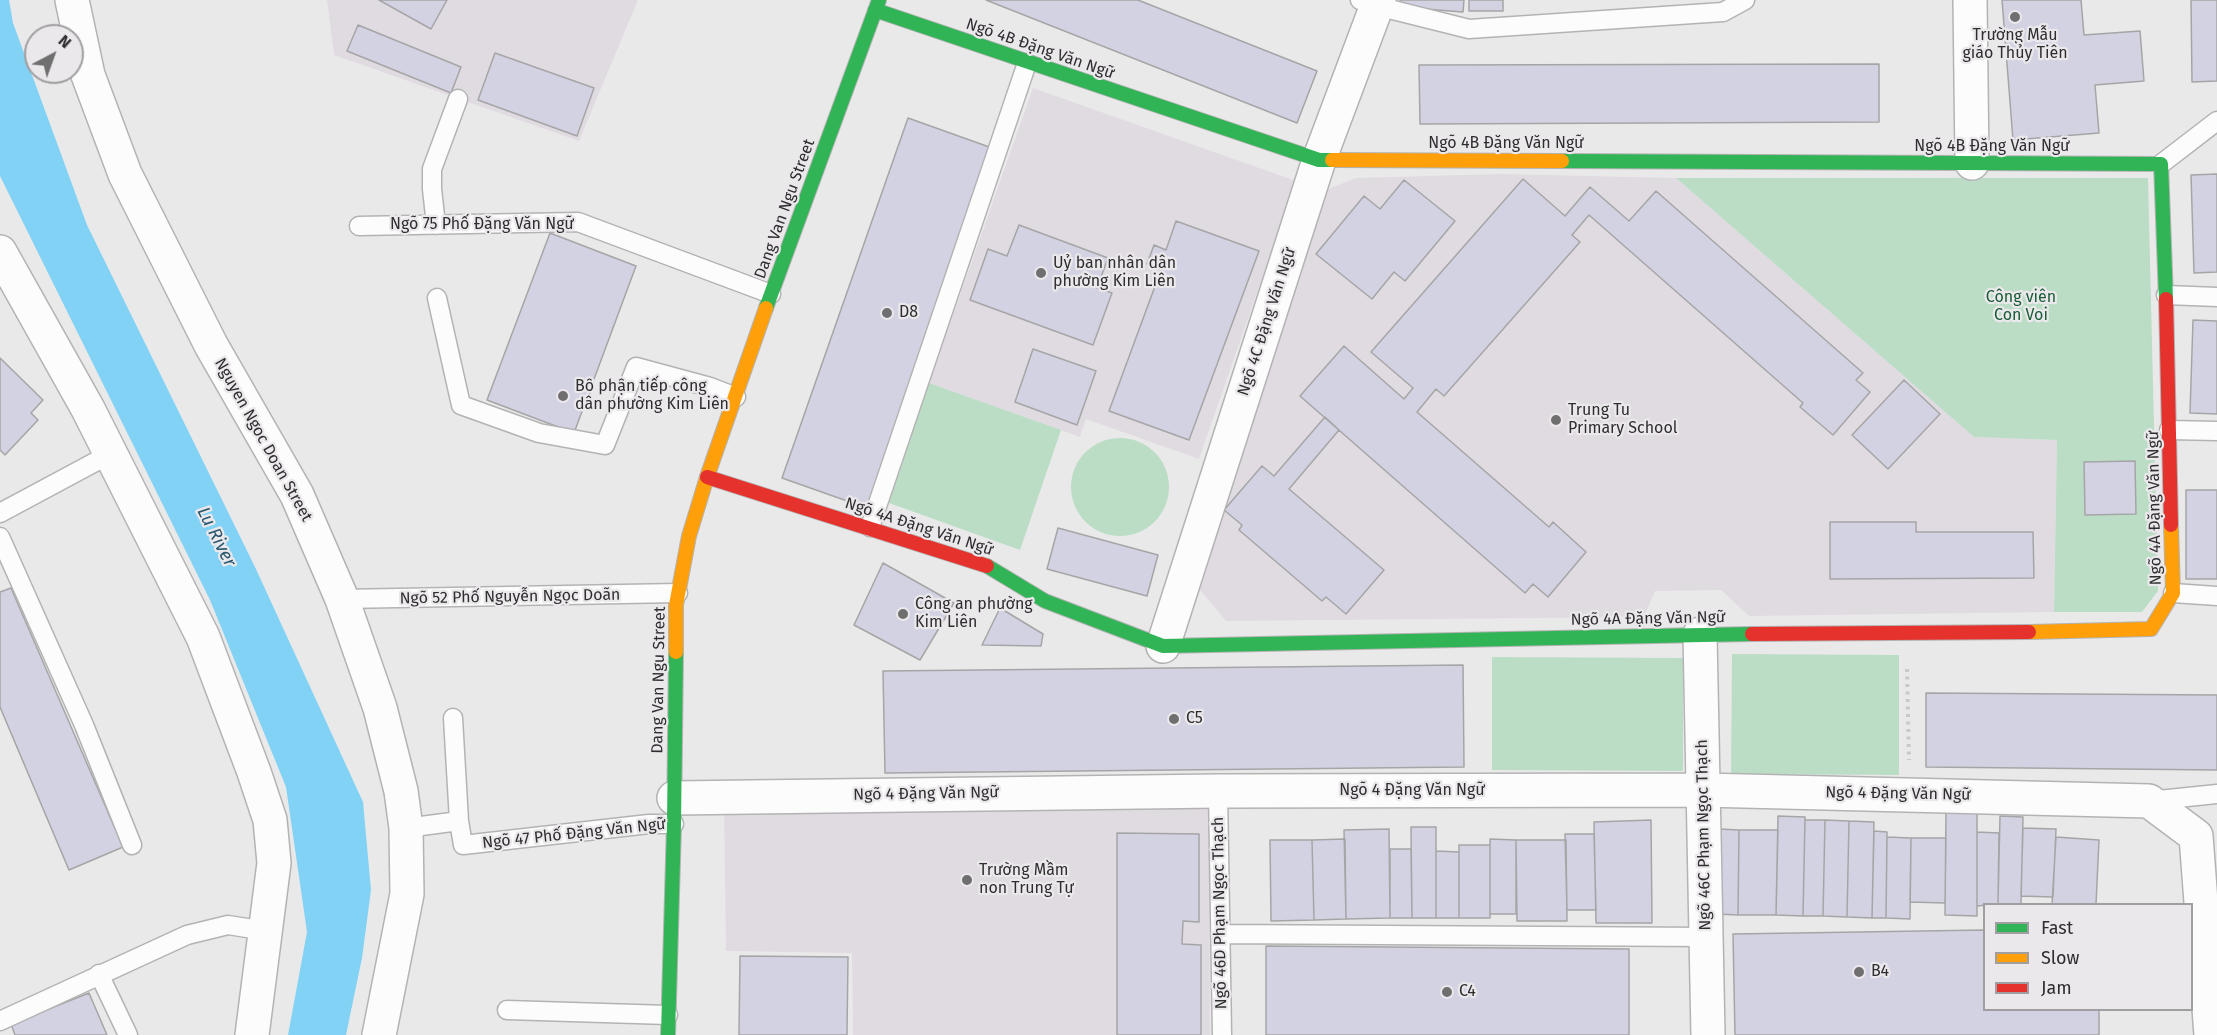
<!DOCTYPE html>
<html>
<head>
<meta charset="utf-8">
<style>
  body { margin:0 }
  #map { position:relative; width:2217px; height:1035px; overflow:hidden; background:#eae9ea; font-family:"Fira Sans",sans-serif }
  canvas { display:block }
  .legend { position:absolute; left:1983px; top:903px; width:210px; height:108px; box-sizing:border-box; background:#ebe8eb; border:2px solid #a09ea0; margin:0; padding:8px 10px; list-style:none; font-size:18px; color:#2f2e2f }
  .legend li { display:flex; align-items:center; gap:12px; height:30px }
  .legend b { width:30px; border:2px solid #a09ea0 }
  .north { position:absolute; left:24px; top:24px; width:60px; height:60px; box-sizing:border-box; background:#ebe8eb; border:2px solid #a09ea0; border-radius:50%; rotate:41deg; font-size:16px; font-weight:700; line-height:24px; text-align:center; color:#2f2e2f }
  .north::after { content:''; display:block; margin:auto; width:21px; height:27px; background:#706f70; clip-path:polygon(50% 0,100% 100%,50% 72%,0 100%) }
</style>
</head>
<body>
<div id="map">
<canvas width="2217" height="1035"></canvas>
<ul class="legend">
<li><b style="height:8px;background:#30b455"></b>Fast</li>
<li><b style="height:8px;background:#ff9f0a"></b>Slow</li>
<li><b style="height:8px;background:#e5322d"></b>Jam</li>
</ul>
<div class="north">N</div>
</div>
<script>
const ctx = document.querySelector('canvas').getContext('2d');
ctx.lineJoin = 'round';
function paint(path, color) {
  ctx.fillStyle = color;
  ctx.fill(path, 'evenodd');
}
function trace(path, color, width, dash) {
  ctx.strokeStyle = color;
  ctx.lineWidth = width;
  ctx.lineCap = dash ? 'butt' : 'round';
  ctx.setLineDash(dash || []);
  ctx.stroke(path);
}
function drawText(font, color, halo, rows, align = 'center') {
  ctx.font = font + ' "Fira Sans",sans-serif';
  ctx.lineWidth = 4.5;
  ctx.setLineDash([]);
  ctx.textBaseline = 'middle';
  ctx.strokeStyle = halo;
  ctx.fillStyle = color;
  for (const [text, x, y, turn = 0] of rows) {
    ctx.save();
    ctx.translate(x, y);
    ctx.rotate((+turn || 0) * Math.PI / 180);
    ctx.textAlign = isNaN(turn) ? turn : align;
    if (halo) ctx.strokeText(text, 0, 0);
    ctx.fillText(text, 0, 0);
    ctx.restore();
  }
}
const built = new Path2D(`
  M327,0H638L579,141L334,55Z
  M1033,88L1296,181L1199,459L1086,419L1080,437L929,383Z
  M1500,174L1676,178L1974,437L2057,440L2054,612L1749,616L1721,590L1655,591L1644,617L1226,621L1200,590L1321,192L1356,178Z
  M724,808H1209L1210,1035H853L852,953L726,951Z`);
const green = new Path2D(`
  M1676,178H2148L2158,591L2142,612H2054L2057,440L1974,437Z
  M929,383L1061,430L1020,550L889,503Z
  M1071 487a49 49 0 1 1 98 0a49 49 0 1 1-98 0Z
  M1732,654L1899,655V775L1731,774Z
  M1492,657L1683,658V771L1492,770Z`);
const water = new Path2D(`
  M0,0H9L13,23L87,225L255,567L363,802L371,890L362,958L346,1035H288L307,932L286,787L210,600L0,176Z`);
const building = new Path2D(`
  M379,0H447L431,29Z
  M986,0H1138L1317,71L1297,123Z
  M1400,0H1464L1463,12L1400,7Z
  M1469,0H1503V11H1469Z
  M2002,0H2081L2084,35L2140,31L2144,81L2095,85L2099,133L2013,140Z
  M2191,0H2217V81L2192,82Z
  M358,25L461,67L451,93L347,51Z
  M495,53L594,88L577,136L478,100Z
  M1879,64V122L1420,124L1419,65Z
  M908,118L992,148L867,508L782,478Z
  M2217,174V272L2194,273L2191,175Z
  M1523,179L1565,216L1590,187L1629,221L1656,191L1863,373L1856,380L1870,392L1833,435L1800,407L1803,403L1589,215L1572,235L1580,242L1444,396L1436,389L1417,412L1549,527L1553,522L1586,552L1548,597L1533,584L1525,593L1300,396L1344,346L1404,399L1413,388L1371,352Z
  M1404,180L1455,221L1405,281L1394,272L1372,299L1316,254L1364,196L1380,209Z
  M1176,221L1259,251L1189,440L1109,411L1161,270L1147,264L1154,245L1166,250Z
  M1019,225L1108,258L1097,288L1112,293L1093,345L970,300L988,249L1007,256Z
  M550,233L636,266L574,433L487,400Z
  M2193,320L2217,321V414L2190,413Z
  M1033,349L1096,371L1077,425L1015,402Z
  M0,358L43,400L31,413L38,420L5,455L0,450Z
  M1904,380L1940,414L1888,469L1852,435Z
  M1325,417L1339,430L1289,489L1384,570L1346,614L1326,597L1322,601L1239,530L1242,525L1224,510L1262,466L1274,476Z
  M2135,461L2136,514L2085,515L2084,462Z
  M2186,490H2217V579H2186Z
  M1830,522H1916V532H2033L2034,578L1830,579Z
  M1058,528L1158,555L1147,596L1047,569Z
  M883,563L954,603L920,660L854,625Z
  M11,588L123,847L69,870L0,707V592Z
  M1000,608L1043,634L1041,646L982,645Z
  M1463,665L1464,767L885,773L883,671Z
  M1926,693L2217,695V770L1926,767Z
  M1946,808L1977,809V916L1945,915Z
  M1778,816L1805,817L1803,916L1776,915Z
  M2000,816L2023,817L2021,904H1998Z
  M1651,820L1652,923H1596L1594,822Z
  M1805,820H1825L1823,916H1803Z
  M1825,820L1849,821L1847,917L1823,916Z
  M1849,821L1874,822L1872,918L1847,917Z
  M1411,827H1436V918H1412Z
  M2023,828L2056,829L2053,897L2021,896Z
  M1389,829L1390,918L1346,919L1344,830Z
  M1719,829L1739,830L1738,915L1717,914Z
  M1739,830H1778L1776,915H1738Z
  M1874,831L1887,832L1886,918H1872Z
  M1977,832L1999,833L1998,904L1977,906Z
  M1117,833L1199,834V922L1183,921L1182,944L1201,945V1035H1117Z
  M1565,834H1594L1596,910H1567Z
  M1887,837L1911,838L1910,919L1886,918Z
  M2056,837L2099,840L2096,904H2052Z
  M1911,838H1946L1945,903L1910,902Z
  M1345,839L1346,919L1314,920L1312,840Z
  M1490,839L1516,840V914H1490Z
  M1270,840H1312L1314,920L1271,921Z
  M1516,840H1566L1567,921H1517Z
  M1459,845H1490V918H1459Z
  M1390,849H1411L1412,918H1390Z
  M1436,851L1459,852V918H1436Z
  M1984,930V1010H2099V1035H1735L1733,934Z
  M1266,946L1629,949V1035H1266Z
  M740,956L848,957L847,1035H739Z
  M89,993L107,1035H15L11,1024Z`);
const path = new Path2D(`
  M1907,669L1909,760`);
const lane = new Path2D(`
  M1360,0L1377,6L1469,29L1723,12L1745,0
  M2161,164L2217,121
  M436,225L432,189V169L458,99
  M359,226L578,222L771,294
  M2166,295L2217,297
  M437,298L461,405L539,433L605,445L636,367L710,387L736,397
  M2169,430L2217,431
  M0,513L110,454
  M870,527L1027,63
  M0,537L84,725L132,845
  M2173,593L2217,596
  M342,599L678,593
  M1218,791L1222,1035
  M2149,801L2217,794
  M459,821L463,845L649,824H674
  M406,828L459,821L453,718
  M1220,934L1706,937
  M99,974L128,1035
  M507,1010L668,1015
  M0,1021L187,935L228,925L266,931`);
const street = new Path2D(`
  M72,0L88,75L125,174L211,345L297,495L342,599L380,708L401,791L406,828L407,894L379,1035
  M1970,0L1972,163
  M0,252L88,409L203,637L254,772L270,820L274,863L252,1035
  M1700,634L1708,1035
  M1163,646L1319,160L1379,0
  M674,798L1218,791L1703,790L2149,801L2196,836L2211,1035`);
const fast = new Path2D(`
  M875,10L1319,160H1332
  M1562,161L2161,164L2166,299
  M766,308L879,0
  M987,566L1045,601L1163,646L1752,634
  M668,1035L674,824L676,652`);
const slow = new Path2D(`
  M1332,160L1562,161
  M2029,632L2151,629L2173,593L2171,525
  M676,652V605L689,536L707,477L766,308`);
const jam = new Path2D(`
  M2166,299L2171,525
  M707,477L987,566
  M1752,634L2029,632`);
const markers = [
  [2015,17,6,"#706f70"],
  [1041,273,6,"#706f70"],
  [887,313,6,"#706f70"],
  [563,396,6,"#706f70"],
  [1556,420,6,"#706f70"],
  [903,614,6,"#706f70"],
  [1174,719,6,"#706f70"],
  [967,880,6,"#706f70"],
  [1859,972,6,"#706f70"],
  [1447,992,6,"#706f70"]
];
const poiNames = [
  ["Trường Mẫu",2015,36,"center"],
  ["giáo Thủy Tiên",2015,54,"center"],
  ["Uỷ ban nhân dân",1053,264],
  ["phường Kim Liên",1053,282],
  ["D8",899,313],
  ["Bộ phận tiếp công",575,387],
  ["dân phường Kim Liên",575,405],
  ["Trung Tu",1568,411],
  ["Primary School",1568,429],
  ["Công an phường",915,605],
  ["Kim Liên",915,623],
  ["C5",1186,719],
  ["Trường Mầm",979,871],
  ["non Trung Tự",979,889],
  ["B4",1871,972],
  ["C4",1459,992]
];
const streetNames = [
  ["Ngõ 4B Đặng Văn Ngữ",1040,49,19],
  ["Ngõ 4B Đặng Văn Ngữ",1506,144],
  ["Ngõ 4B Đặng Văn Ngữ",1992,147],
  ["Dang Van Ngu Street",785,209,-70],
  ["Ngõ 75 Phố Đặng Văn Ngữ",482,225],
  ["Ngõ 4C Đặng Văn Ngữ",1267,322,-72],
  ["Nguyen Ngoc Doan Street",263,440,61],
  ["Ngõ 4A Đặng Văn Ngữ",2155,508,-91],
  ["Ngõ 4A Đặng Văn Ngữ",919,527,18],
  ["Ngõ 52 Phố Nguyễn Ngọc Doãn",510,597,-1],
  ["Ngõ 4A Đặng Văn Ngữ",1648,619,-1],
  ["Dang Van Ngu Street",659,680,-89],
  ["Ngõ 4 Đặng Văn Ngữ",1412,791],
  ["Ngõ 4 Đặng Văn Ngữ",926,794,-1],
  ["Ngõ 4 Đặng Văn Ngữ",1898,794,1],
  ["Ngõ 47 Phố Đặng Văn Ngữ",574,834,-6],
  ["Ngõ 46C Phạm Ngọc Thạch",1704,835,-91],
  ["Ngõ 46D Phạm Ngọc Thạch",1220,913,-91]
];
const parkNames = [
  ["Công viên",2021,298],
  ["Con Voi",2021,316]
];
const waterNames = [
  ["Lu River",216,537,63]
];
paint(built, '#e0dbe1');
paint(green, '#bbddc6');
paint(water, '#82d2f5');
paint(building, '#d2d2e3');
trace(building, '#a6a5a6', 1.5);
trace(lane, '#b4b3b4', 21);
trace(street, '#b4b3b4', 36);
trace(fast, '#b4b3b4', 16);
trace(slow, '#b4b3b4', 16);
trace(jam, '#b4b3b4', 16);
trace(path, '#cac9ca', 4, [3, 4.5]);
trace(lane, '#fcfcfc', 18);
trace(street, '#fcfcfc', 33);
trace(fast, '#30b455', 14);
trace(slow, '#ff9f0a', 14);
trace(jam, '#e5322d', 14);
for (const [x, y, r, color] of markers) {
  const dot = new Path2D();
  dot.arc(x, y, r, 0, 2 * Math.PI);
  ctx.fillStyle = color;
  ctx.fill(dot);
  trace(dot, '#ebe8eb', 2);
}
drawText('16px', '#2f2e2f', '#ebe8eb', poiNames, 'left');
drawText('16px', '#2f2e2f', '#ebe8eb', streetNames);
drawText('16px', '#185d36', '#ebe8eb', parkNames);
drawText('italic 18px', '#28576d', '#ebe8eb', waterNames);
</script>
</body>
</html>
